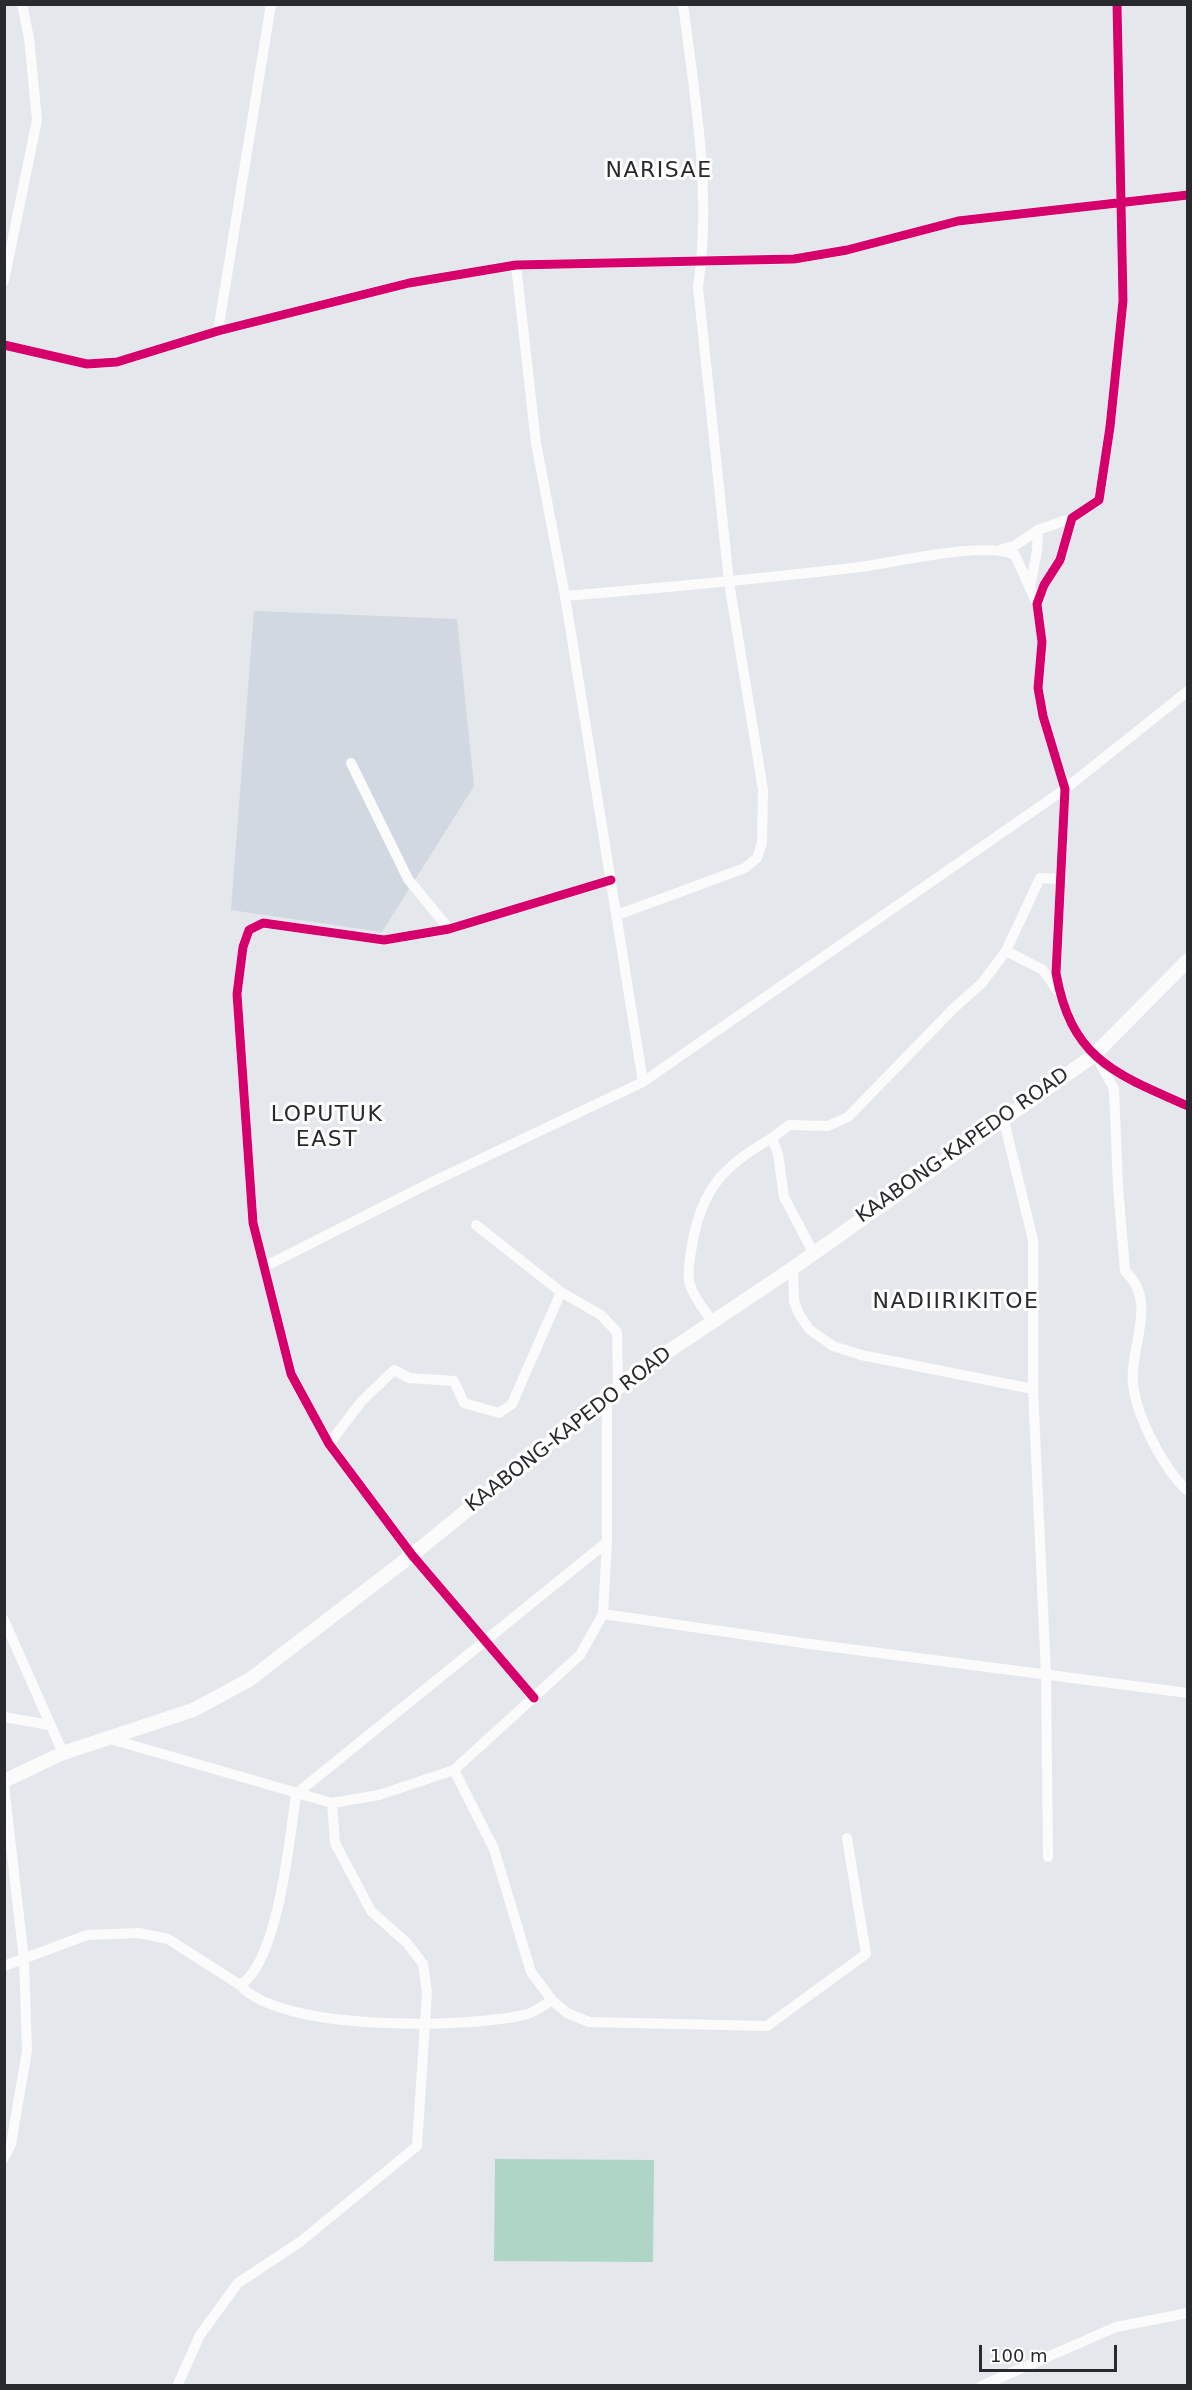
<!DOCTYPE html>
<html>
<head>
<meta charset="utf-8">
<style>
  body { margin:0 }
  #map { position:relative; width:1192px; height:2390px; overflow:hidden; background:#e4e7ec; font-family:"DejaVu Sans",sans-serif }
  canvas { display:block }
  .frame { position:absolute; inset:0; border:6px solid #282a2d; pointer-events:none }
  .scale { position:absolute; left:979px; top:2345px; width:138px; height:27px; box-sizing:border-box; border:3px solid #282a2d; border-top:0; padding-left:8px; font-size:18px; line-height:21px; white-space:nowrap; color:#282a2d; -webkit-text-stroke:4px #fff; paint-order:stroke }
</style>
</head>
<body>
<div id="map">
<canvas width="1192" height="2390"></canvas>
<div class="frame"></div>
<div class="scale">100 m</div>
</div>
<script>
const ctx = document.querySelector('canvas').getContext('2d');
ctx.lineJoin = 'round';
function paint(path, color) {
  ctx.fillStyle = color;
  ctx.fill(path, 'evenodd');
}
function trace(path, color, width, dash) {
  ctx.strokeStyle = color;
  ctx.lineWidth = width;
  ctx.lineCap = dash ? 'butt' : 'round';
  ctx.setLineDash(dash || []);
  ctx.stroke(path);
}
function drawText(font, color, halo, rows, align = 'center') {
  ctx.font = font + ' "DejaVu Sans",sans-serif';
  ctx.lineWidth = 6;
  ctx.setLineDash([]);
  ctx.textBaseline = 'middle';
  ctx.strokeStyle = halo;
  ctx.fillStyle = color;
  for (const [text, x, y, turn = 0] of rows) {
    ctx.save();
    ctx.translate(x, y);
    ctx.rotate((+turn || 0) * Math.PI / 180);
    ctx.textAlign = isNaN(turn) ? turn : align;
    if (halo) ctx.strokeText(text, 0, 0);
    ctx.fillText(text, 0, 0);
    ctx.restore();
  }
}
const built = new Path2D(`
  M254,611L457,619L474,786L382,932L231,910Z`);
const green = new Path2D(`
  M495,2159L654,2160L653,2262L494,2261Z`);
const minor = new Path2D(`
  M1117,4L1123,301L1110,427L1099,500L1072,518L1060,560L1044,585L1037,604L1042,642L1038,688L1043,716L1065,789L1056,973C1071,1059 1115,1074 1188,1106
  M516,265L536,443L565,596L643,1082
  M4,281L37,120L29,38L22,4
  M218,331L271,4
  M4,345L87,364L117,362L218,331L409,283L516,265L794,259L847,250L958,221L1188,195
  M1002,549L1014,546L1038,530L1072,518
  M1030,587L1037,551L1038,530
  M565,596C661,588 757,579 852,568C891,564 983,540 1015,555L1037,604
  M351,763L408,879L449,929
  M617,915L745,868L757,858L762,843L763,790L729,582L698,287C712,192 695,98 683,4
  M1006,951L1043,970L1057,990
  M1099,1061L1114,1089L1118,1187L1125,1271C1159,1302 1129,1346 1133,1385C1137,1417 1164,1470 1188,1491
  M1003,1117L1033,1240V1389L1046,1674L1048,1857
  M476,1225L561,1292L601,1315L617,1332L618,1387
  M813,1252L784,1197L778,1154L772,1138L789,1125L828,1126L848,1117L953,1009L982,983L1006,951L1040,878L1062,879
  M264,1267L428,1184L643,1082L1065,789L1188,691
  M793,1268L794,1301L799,1314L809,1329L833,1346L861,1355L1033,1389
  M713,1322C704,1310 693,1296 689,1281C687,1269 691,1252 693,1240C703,1187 726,1164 772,1138
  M329,1444L361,1402L394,1370L409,1378L454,1381L464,1403L499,1413L512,1404L561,1292
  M603,1614L810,1644L1188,1693
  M4,1620L63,1753
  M534,1698L412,1555L329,1444L291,1374L253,1223L237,994L243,947L249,930L263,923L384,940L449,929L611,880
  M4,1717L49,1725
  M107,1738L332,1803L379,1795L454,1770L580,1655L603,1614L607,1542V1395
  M454,1770L494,1849L531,1972L552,2000L567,2013L589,2022L767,2026L866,1954L847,1838
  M4,1785L24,1960L27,2051L11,2144L4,2158
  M4,1966L87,1935L139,1933L168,1939L240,1985C278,1963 290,1837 296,1794L607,1542
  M240,1985C281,2032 464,2028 524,2015C534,2013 544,2005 552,2000
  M178,2384L200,2335L238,2283L300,2242L417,2146L427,1992L423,1964L407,1943L371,1911L335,1843L332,1803
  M981,2386L1116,2327L1188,2313`);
const major = new Path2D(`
  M4,1781L63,1753L193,1710L249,1680L412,1555L636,1373L793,1268L1093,1056L1188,960`);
const cycleway = new Path2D(`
  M1117,4L1123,301L1110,427L1099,500L1072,518L1060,560L1044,585L1037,604L1042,642L1038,688L1043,716L1065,789L1056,973C1071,1059 1115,1074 1188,1106
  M4,345L87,364L117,362L218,331L409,283L516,265L794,259L847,250L958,221L1188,195
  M534,1698L412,1555L329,1444L291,1374L253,1223L237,994L243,947L249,930L263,923L384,940L449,929L611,880`);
const streetNames = [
  ["KAABONG-KAPEDO ROAD",963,1146,-35],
  ["KAABONG-KAPEDO ROAD",569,1430,-38]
];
const quarterNames = [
  ["NARISAE",659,171],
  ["LOPUTUK",327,1115],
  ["EAST",327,1140],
  ["NADIIRIKITOE",956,1302]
];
paint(built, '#d1d8e1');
paint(green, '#afd5c6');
trace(minor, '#fbfbfc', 10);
trace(major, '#fbfbfc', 14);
trace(cycleway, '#d6006c', 9);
drawText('20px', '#282a2d', '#fff', streetNames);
ctx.letterSpacing = '1.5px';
drawText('22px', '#282a2d', '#fff', quarterNames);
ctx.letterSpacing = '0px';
</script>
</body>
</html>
